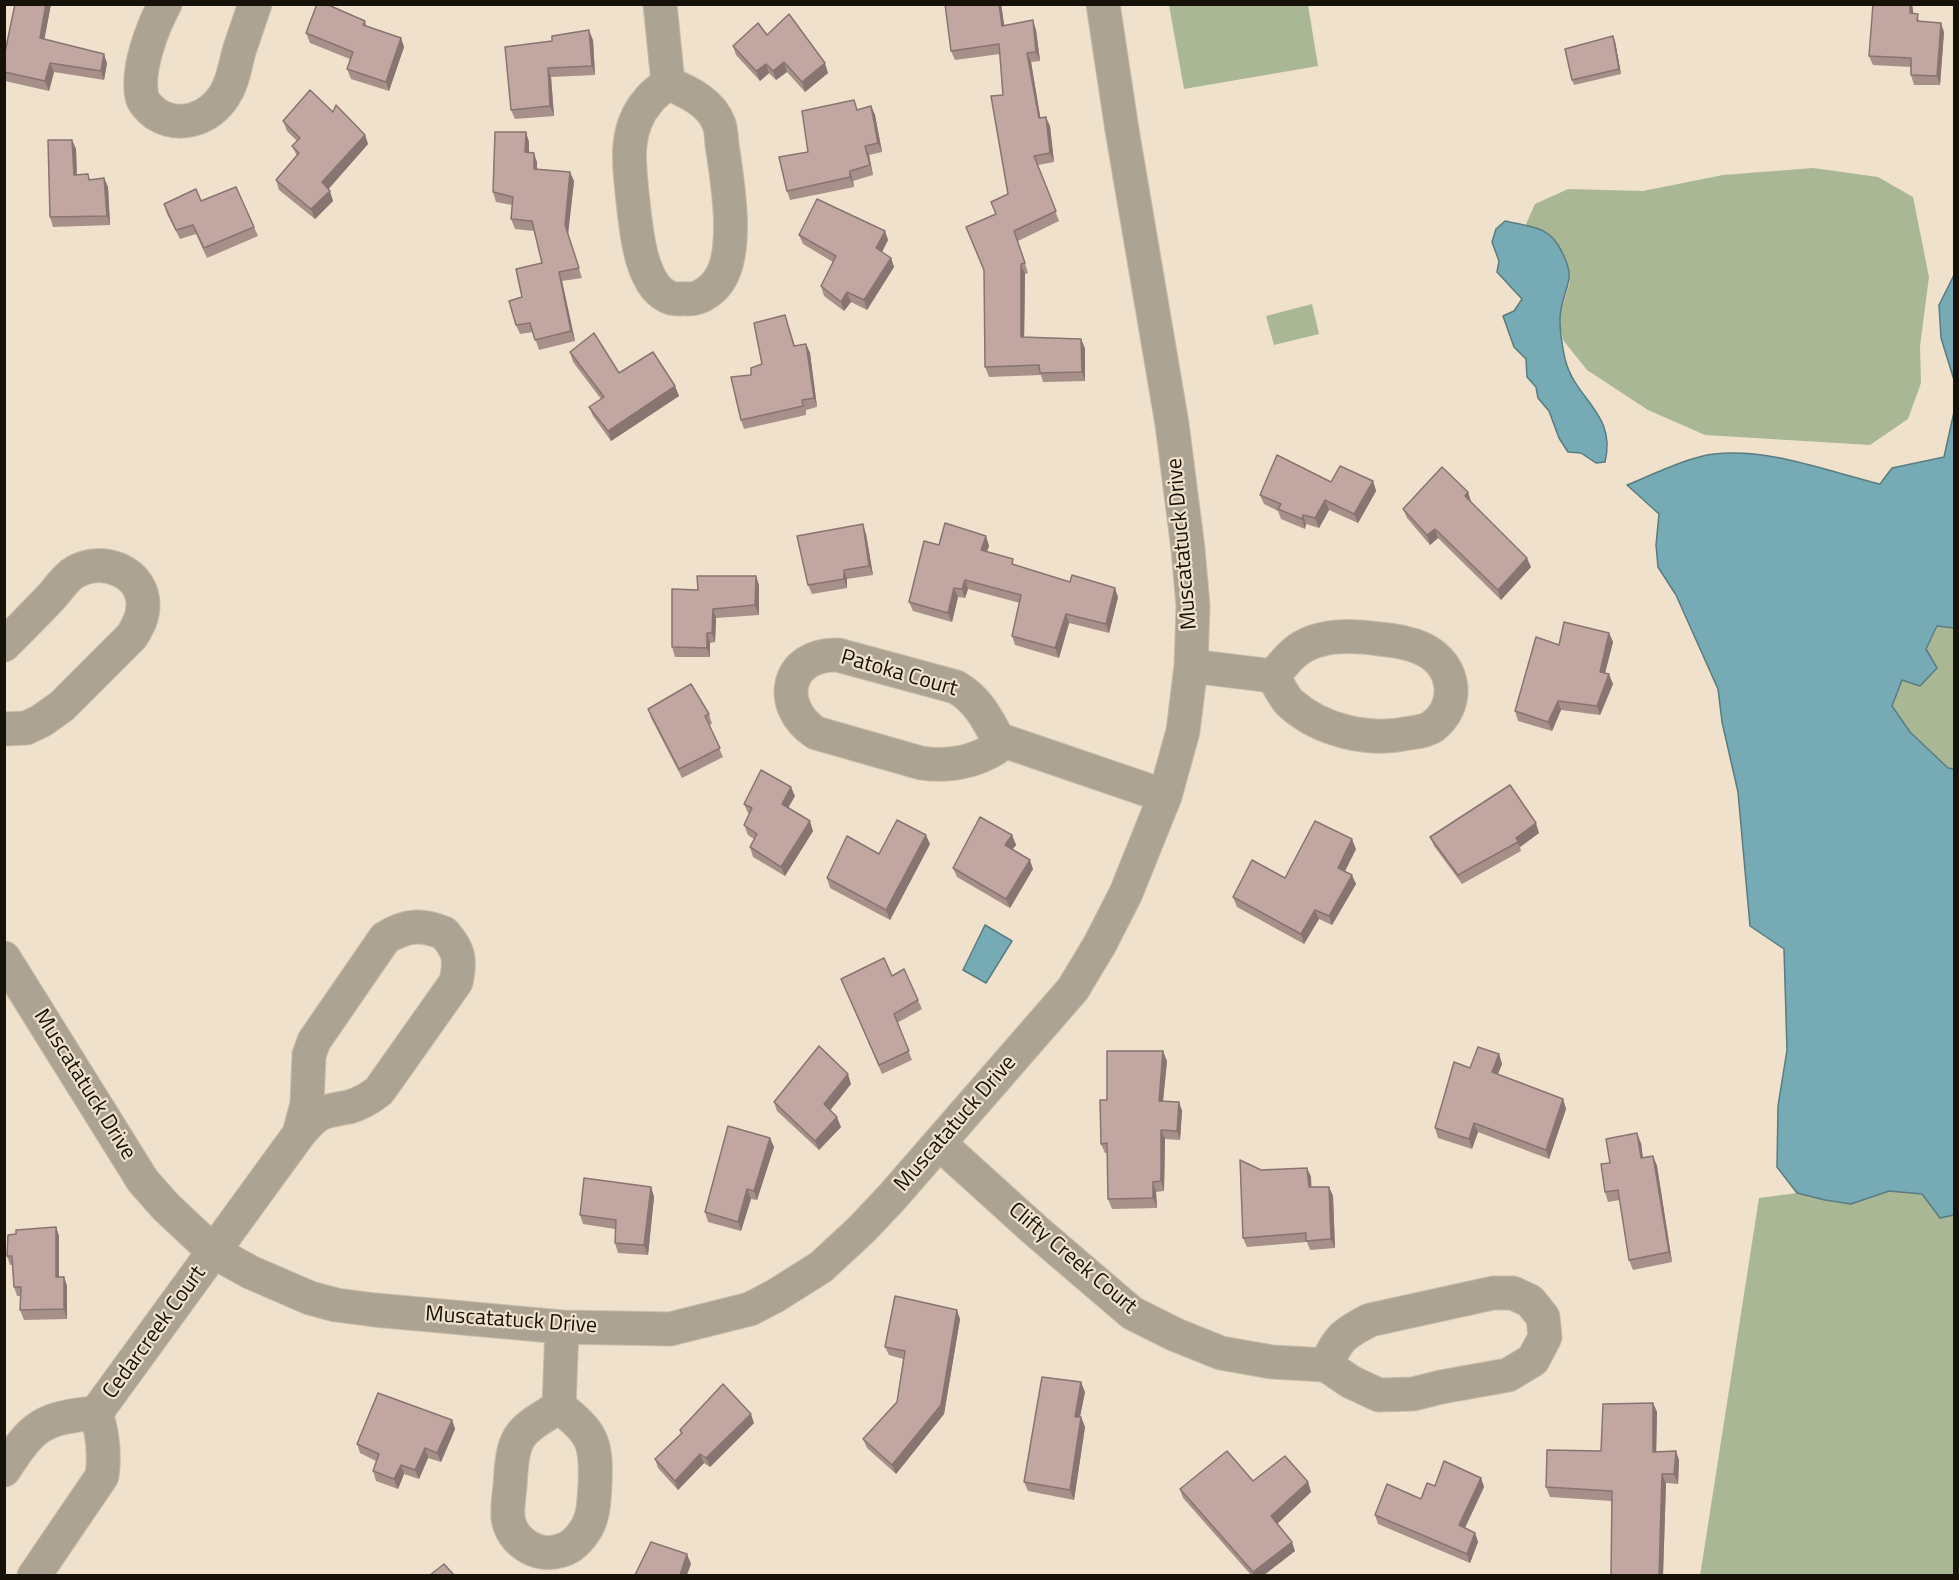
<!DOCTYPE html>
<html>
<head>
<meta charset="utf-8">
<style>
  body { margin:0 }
  #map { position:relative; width:1959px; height:1580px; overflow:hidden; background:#efe1cb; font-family:"Titillium Web",sans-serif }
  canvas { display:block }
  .frame { position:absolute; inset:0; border:6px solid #161109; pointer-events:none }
</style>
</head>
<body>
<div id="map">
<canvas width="1959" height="1580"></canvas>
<div class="frame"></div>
</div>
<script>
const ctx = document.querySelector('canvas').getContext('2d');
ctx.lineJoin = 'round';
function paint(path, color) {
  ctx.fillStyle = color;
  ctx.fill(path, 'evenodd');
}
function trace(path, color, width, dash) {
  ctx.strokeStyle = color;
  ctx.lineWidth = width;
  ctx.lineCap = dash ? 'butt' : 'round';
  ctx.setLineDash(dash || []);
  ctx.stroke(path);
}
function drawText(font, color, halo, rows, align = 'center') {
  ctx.font = font + ' "Titillium Web",sans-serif';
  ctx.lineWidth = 4.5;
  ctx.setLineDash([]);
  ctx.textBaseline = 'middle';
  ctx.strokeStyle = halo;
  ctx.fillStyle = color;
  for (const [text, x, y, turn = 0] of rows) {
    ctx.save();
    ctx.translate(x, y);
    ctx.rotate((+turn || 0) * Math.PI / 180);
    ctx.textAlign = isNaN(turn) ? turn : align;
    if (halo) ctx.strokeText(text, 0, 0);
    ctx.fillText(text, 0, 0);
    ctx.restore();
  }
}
const green = new Path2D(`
  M1169,5H1308L1318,66L1184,89Z
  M1813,168L1878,177L1913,197L1929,277L1920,346L1921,383L1908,419L1870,445L1705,435L1648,410L1587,370L1563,340L1560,327L1561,310L1570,282L1526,224L1535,204L1568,189L1643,191L1723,175Z
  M1312,304L1319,334L1274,345L1266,316Z
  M1938,626L1954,628V769L1948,768L1910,732L1892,706L1902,679L1926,649Z
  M1889,1191L1922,1194L1940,1218L1954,1215V1575L1700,1576L1759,1198L1797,1193L1825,1200L1851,1204Z`);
const water = new Path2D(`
  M1505,221C1530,227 1549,225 1562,252C1576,279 1566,284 1561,309C1558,324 1562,345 1565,359C1575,400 1617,413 1605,462L1596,463L1581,453L1568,452L1559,438L1549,411L1538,398L1536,387L1527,377L1526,359L1514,347L1503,316L1514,311L1522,299L1497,272L1499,261L1492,242L1496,229Z
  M1954,275V380L1941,338L1939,305Z
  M1954,412V628L1937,626L1926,649L1937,668L1920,686L1902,680L1892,706L1910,732L1948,768L1954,769V1215L1940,1218L1922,1194L1889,1191L1851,1204L1825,1200L1797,1193L1777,1167L1778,1106L1787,1050L1784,949L1750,926L1738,792L1722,722L1718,689L1676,595L1658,567L1656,545L1659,514L1627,485C1652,475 1688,457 1714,454C1770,448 1826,471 1880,484L1892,468L1944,457Z
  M985,925L1012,941L986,983L963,970Z`);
const minor = new Path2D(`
  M165,4C152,28 136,70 142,97C143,103 151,110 156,114C180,129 209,119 224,96C234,81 235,64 240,48C245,33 250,19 255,4
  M660,4L668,83
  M668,83C688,92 711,102 719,124C722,132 721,143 723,151C728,185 738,247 721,277C715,288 702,299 689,299C684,298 676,300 671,298C640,288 636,228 633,201C629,166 623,130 648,101C653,94 661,89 668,83Z
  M4,645C20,629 37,612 52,596C59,588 66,577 75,572C101,556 144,571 143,606C143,617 138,626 132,636L62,706L41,721L26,728L4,729
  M1191,666L1273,676C1278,684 1283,696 1290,703C1321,731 1369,742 1410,733C1417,732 1426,731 1432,727C1461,705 1456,665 1423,649C1410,643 1393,640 1379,639C1353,635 1321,634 1299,649C1289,656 1281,667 1273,676
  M998,739L995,749C971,763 948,767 921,763L816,733C775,706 786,653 838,655L956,687C977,699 987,718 998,739L1165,796
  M4,958L143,1181L166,1207L214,1252L250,1272L310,1298L336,1305L375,1310L562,1327L670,1329L750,1309L775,1296L821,1267L862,1229L893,1196L1073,989L1100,944L1126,893L1165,796L1183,731L1191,666L1193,606L1188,549L1172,424L1122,130L1103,4
  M940,1144L1035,1230L1132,1313L1176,1335L1221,1353L1272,1362L1326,1365L1351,1382L1379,1395L1413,1394L1441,1387L1508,1375L1533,1360L1545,1337L1543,1317L1530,1301L1513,1293H1493L1370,1320C1343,1334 1338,1338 1326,1365
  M559,1407C592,1432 597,1442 595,1484C594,1500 594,1519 584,1532C578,1541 569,1549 559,1551C537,1558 511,1541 508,1518C507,1508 509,1496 510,1486C513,1435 516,1433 559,1407L562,1327
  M4,1470C33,1425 42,1418 96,1413L299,1134C305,1127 312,1118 320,1114C329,1110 339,1109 349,1107C360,1104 370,1098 379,1091L456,982C461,959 459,950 444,933C421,924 406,925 385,938L314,1041L309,1055L307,1104L299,1134
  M34,1576L102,1476C105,1454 103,1434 96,1413`);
const wall = new Path2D(`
  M15,4H51L44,39L107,63L104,80L54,72L49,91L5,81L4,57Z
  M945,4H1001L1004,26L1036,30L1040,61L1031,62L1040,117L1050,126L1054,162L1038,165L1059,221L1018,241L1028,273L1025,274L1024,337L1085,348V381L1043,382L1041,375L989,377L985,367L984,271L966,227L996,214L1008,194L1003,95L1000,54L955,60L951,51Z
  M1913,9V14L1921,22L1944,32L1940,85H1914L1911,75V67L1873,65L1869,56Z
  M365,21L367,27L401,38L404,47L389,91L351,79L347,69L350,59L310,43L306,33Z
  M767,35L828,73L805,92L787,72L776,80L769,73L760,81L736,55L733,46Z
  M593,40L595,75L551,77L554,116L515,119L511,110L505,47Z
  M1615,41L1621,74L1574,85L1572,80Z
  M871,106L875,115L882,152L869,155L873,175L853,181L854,187L790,200L787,191L808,152L858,110Z
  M333,112L365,135L368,144L328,189L333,201L315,219L279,190L276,180L297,156L292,146L297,141L287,131L283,121Z
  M72,140L76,149L77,175L88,174L90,180L104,178L108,187L110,225L53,227L50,217Z
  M529,142V153L537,162V170L574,181L568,234L582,278L562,281L575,341L539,350L533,332L520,334L516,325L522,297L542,263L534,231L515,229L511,219L512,205L496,202L493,192Z
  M201,201L254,227L258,236L207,258L196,234L180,239L167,214L164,204Z
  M885,231L888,240L882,252L891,258L894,267L867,310L851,302L844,311L824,296L821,286L833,262L803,244L799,235Z
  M785,315L795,346L806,344L810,353L817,407L806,410V415L744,429L741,420L762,364Z
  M570,352L619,373L675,386L679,396L611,441L593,416L589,407L601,399L573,362Z
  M1373,481L1376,491L1358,523L1329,510L1319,528L1306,524L1305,529L1281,519L1278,511L1264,504L1260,495L1331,482Z
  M1468,492L1471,502L1531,567L1501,600L1438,538L1430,545L1407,518L1403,509Z
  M866,534L873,575L847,579V588L812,594L808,585Z
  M986,536L989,546L987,551L1016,565L1118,597L1109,633L1069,623L1059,658L1015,645L1012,636L1020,603L968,589L965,598L958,597L952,622L913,611L909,602L939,545Z
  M756,576L759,585V615L716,618L715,642L710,643V657H675L672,647L698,590Z
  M1609,633L1613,642L1605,673L1613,684L1600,715L1561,710L1552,731L1518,721L1515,711L1559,645Z
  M648,709L709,714L712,724L709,725L723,757L682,778L651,718Z
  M795,796L788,808L813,831L785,876L753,857L750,847L754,839L748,835L744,825L749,814L748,813L744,804Z
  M1539,833L1520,847L1521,851L1462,884L1434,846L1430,837Z
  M1012,835L1016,845L1012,849L1033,869L1010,908L957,877L953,868Z
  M930,844L890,920L830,888L827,878L879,854Z
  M1356,849L1345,871L1356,884L1332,925L1319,919L1304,944L1237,907L1233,897L1285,878Z
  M892,976L918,1000L922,1009L897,1023L912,1060L882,1074L841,979Z
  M1499,1054L1502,1064L1498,1074L1563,1099L1566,1109L1549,1159L1478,1132L1472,1149L1438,1138L1435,1128L1470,1068Z
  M1167,1061L1163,1101L1179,1102L1182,1111L1180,1140L1165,1139L1164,1191L1156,1192L1157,1208L1112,1209L1108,1199V1153H1105L1101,1144L1107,1100Z
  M851,1084L830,1110L841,1127L819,1150L777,1111L774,1102Z
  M770,1138L774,1147L757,1200L751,1199L741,1231L708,1222L705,1212Z
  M1641,1143L1643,1158L1653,1156L1657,1166L1672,1262L1633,1270L1629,1260L1620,1200L1608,1202L1605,1192L1610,1163Z
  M1307,1168L1311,1177V1187H1329L1333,1196L1335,1248L1310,1250L1307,1242L1247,1247L1243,1238L1261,1170Z
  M651,1187L654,1197L648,1255L618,1253L615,1243V1229L583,1224L580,1215Z
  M56,1227L59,1236V1277H64L67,1286V1319L24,1320L20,1310L21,1296H17L14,1287L12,1265H10L7,1256L16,1234Z
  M960,1319L944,1414L896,1474L867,1448L863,1439L897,1402L903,1359L889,1355L885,1347Z
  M1085,1392L1080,1417H1081L1085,1427L1074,1500L1028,1491L1024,1482Z
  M1653,1403L1657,1412L1656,1452L1679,1460L1678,1484L1666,1483L1663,1575H1611L1612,1501L1550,1497L1546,1487L1601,1451Z
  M452,1420L455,1429L441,1462L428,1458L419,1479L404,1474L398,1489L376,1481L373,1471L376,1461L360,1453L357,1444Z
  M754,1423L710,1467L704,1463L678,1490L658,1468L655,1459L681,1434L680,1430Z
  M1481,1478L1484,1487L1465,1528L1475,1533L1478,1542L1470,1563L1378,1524L1375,1515L1421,1499L1435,1486Z
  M1253,1481L1308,1482L1311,1492L1277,1524L1295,1551L1264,1575H1251L1183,1498L1180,1489Z`);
const shadedWall = new Path2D(`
  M46,4H51L43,47L40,38Z
  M999,4H1001L1006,36L1002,26Z
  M1910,4H1912L1913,9V23L1910,13Z
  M1033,20L1036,30L1040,61L1036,52Z
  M1941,23L1944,32L1940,85L1937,76Z
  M589,30L593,40L595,75L592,66Z
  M1613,36L1615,41L1621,74L1619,69Z
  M401,38L404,47L389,91L386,82Z
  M1027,53L1031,62L1042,127L1039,118Z
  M104,54L107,63L104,80L101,71Z
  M784,62L787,72L776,80L773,71Z
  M50,63L54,72L49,91L45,81Z
  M825,63L828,73L805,92L802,82Z
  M766,64L769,73L760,81L756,71Z
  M548,68L551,77L554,116L550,106Z
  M871,106L875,115L882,152L878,143Z
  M1046,117L1050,126L1054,162L1050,153Z
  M526,132L529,142V162L525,152Z
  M365,135L368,144L326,192L322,182Z
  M72,140L76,149L77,185L74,175Z
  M865,146L869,155L873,175L870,165Z
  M534,153L537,162V179L534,169Z
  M850,171L853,181L854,187L850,177Z
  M570,172L574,181L568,234L582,278L565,225Z
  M104,178L108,187L110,225L107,216Z
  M330,191L333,201L315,219L311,209Z
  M885,231L888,240L879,258L876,248Z
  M891,258L894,267L867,310L864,300Z
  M1021,264L1025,274L1024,346L1021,337Z
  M559,272L562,281L575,341L571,331Z
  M847,292L851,302L844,311L841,302Z
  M1081,339L1085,348V381L1082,372Z
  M806,344L810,353L817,407L814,398Z
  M675,386L679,396L611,441L608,431Z
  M1373,481L1376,491L1358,523L1354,514Z
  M1468,492L1471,502L1468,506L1465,496Z
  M1325,500L1329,510L1319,528L1315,518Z
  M1303,515L1306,524L1305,529L1302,519Z
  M863,524L866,534L873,575L869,566Z
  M1435,529L1438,538L1430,545L1427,535Z
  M986,536L989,546L984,559L981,550Z
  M1527,558L1531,567L1501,600L1498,590Z
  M844,570L847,579V588L844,579Z
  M756,576L759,585V615L755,605Z
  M965,580L968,589L965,598L962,589Z
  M954,588L958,597L952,622L948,613Z
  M1115,588L1118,597L1109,633L1106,624Z
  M713,609L716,618L715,642L712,633Z
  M1066,614L1069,623L1059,658L1055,648Z
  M707,633L710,643V657L707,648Z
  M1609,633L1613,642L1603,681L1600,672Z
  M1609,674L1613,684L1600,715L1597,706Z
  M1558,701L1561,710L1552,731L1548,722Z
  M791,787L795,796L785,813L782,804Z
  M810,821L813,831L785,876L781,867Z
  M1536,823L1539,833L1520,847L1516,838Z
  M926,835L930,844L890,920L886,910Z
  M1012,835L1016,845L1009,854L1005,845Z
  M1352,839L1356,849L1342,877L1338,868Z
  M1030,860L1033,869L1010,908L1006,899Z
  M1352,875L1356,884L1332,925L1329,916Z
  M1315,910L1319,919L1304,944L1301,934Z
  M1163,1051L1167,1061L1162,1111L1159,1101Z
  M1499,1054L1502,1064L1495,1081L1492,1072Z
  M848,1074L851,1084L828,1113L824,1104Z
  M1563,1099L1566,1109L1549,1159L1546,1150Z
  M1179,1102L1182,1111L1180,1140L1177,1131Z
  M837,1117L841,1127L819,1150L815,1141Z
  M1474,1123L1478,1132L1472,1149L1469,1139Z
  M1161,1130L1165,1139L1164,1191L1161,1181Z
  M1637,1133L1641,1143L1644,1168L1641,1158Z
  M770,1138L774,1147L757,1200L754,1191Z
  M1653,1156L1657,1166L1672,1262L1669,1252Z
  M1307,1168L1311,1177L1312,1196L1309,1187Z
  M1153,1182L1156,1192L1157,1208L1153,1198Z
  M651,1187L654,1197L648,1255L644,1245Z
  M1329,1187L1333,1196L1335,1248L1331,1239Z
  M747,1189L751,1199L741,1231L738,1222Z
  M56,1227L59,1236V1286L56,1277Z
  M64,1277L67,1286V1319L64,1309Z
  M957,1310L960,1319L944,1414L896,1474L892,1465Z
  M1081,1382L1085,1392L1078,1426L1075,1417Z
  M1653,1403L1657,1412L1656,1462L1653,1452Z
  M751,1414L754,1423L710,1467L706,1458Z
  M1081,1417L1085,1427L1074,1500L1070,1490Z
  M452,1420L455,1429L441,1462L437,1453Z
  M425,1448L428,1458L419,1479L415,1470Z
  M1676,1451L1679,1460L1678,1484L1674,1474Z
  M700,1454L704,1463L678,1490L675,1481Z
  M401,1465L404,1474L398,1489L394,1479Z
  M1662,1474L1666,1483L1663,1575H1659Z
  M1481,1478L1484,1487L1462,1534L1459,1525Z
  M1308,1482L1311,1492L1275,1526L1271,1516Z
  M1475,1533L1478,1542L1470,1563L1467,1554Z
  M1292,1542L1295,1551L1264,1575H1254L1253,1572Z
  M687,1554L691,1564L687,1575H680Z`);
const building = new Path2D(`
  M15,4H46L40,38L104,54L101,71L50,63L45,81L4,72V57Z
  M317,4H326L365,21L363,25L401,38L386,82L347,69L353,52L306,33Z
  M945,4H999L1002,26L1033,20L1036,52L1027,53L1039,118L1046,117L1050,153L1034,156L1056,211L1014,231L1025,263L1021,264V337L1081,339L1082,372L1040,373L1039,365L985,367L984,270L966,227L996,214L991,202L1008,194L991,96L1003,95L999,44L951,51Z
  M1873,4H1910V13L1918,14L1917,21L1941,23L1937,76L1911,75V58L1869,56Z
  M789,14L825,63L802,82L784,62L773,71L766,64L756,71L733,46L758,23L767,35Z
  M589,30L592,66L548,68L550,106L511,110L505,47L552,41V36Z
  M1613,36L1619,69L1572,80L1565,49Z
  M310,90L333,112L336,105L365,135L322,182L330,191L311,209L276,180L299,153L292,146L300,138L283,121Z
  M854,100L857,110L871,106L878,143L865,146L870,165L850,171V177L787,191L779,157L808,152L802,111Z
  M495,132H526L525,152L534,153V169L570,172L565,225L579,268L559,272L571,331L535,340L530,323L516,325L509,301L522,297L516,269L542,263L532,221L511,219L513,197L493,192Z
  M48,140H72L74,175L88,174L89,180L104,178L107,216L50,217Z
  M236,187L254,227L204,248L193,225L176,230L164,204L196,189L201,201Z
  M817,199L885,231L876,248L891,258L864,300L847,292L841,302L821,286L836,256L799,235Z
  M785,315L794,346L806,344L814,398L802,400L803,406L741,420L731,377L751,375V368L762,364L754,323Z
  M594,333L619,373L653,352L675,386L608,431L589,407L604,397L570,352Z
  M1277,455L1331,482L1340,466L1373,481L1354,514L1325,500L1315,518L1303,515L1302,519L1278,509L1281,504L1260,495Z
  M1442,467L1468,492L1465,496L1527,558L1498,590L1435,529L1427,535L1403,509Z
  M945,523L986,536L981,550L1013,559L1012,564L1070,582L1072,575L1115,588L1106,624L1066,614L1055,648L1012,636L1021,595L965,580L962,589L954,588L948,613L909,602L924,541L939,545Z
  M863,524L869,566L844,570V579L808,585L797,536Z
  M697,576H756L755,605L713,609L712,633H707V648L672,647V589L698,590Z
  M1564,622L1609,633L1600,672L1609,674L1597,706L1558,701L1548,722L1515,711L1536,637L1559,645Z
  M691,684L709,714L705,716L720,748L679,769L648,709Z
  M761,770L791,787L782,804L810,821L781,867L750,847L757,834L744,825L752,808L744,804Z
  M1510,785L1536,823L1516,838L1518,842L1458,875L1430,837Z
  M980,817L1012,835L1005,845L1030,860L1006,899L953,868Z
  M897,820L926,835L886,910L827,878L847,836L879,854Z
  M1315,821L1352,839L1338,868L1352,875L1329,916L1315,910L1301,934L1233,897L1252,860L1285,878Z
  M884,958L892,976L904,969L918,1000L894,1014L909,1051L879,1065L841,979Z
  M819,1046L848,1074L824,1104L837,1117L815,1141L774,1102Z
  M1478,1047L1499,1054L1492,1072L1563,1099L1546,1150L1474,1123L1469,1139L1435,1128L1454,1062L1470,1068Z
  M1107,1051H1163L1159,1101L1179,1102L1177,1131L1161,1130V1181L1153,1182V1198L1108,1199L1107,1143L1101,1144L1100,1100H1107Z
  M728,1126L770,1138L754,1191L747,1189L738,1222L705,1212Z
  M1637,1133L1641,1158L1653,1156L1669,1252L1629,1260L1618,1190L1605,1192L1601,1164L1610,1163L1606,1139Z
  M1240,1160L1261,1170L1307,1168L1309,1187H1329L1331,1239L1306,1241V1233L1243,1238Z
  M584,1178L651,1187L644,1245L615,1243L616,1220L580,1215Z
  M56,1227V1277H64V1309L20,1310L21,1287H14L12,1256H7L8,1235L16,1234V1230Z
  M895,1296L957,1310L941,1405L892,1465L863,1439L897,1402L905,1351L885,1347Z
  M1042,1377L1081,1382L1075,1417H1081L1070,1490L1024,1482Z
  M723,1384L751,1414L706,1458L700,1454L675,1481L655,1459L682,1433L680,1430Z
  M378,1393L452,1420L437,1453L425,1448L415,1470L401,1465L394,1479L373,1471L379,1454L357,1444Z
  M1653,1403V1452L1676,1451L1674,1474H1662L1659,1575H1611L1612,1491L1546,1487L1547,1450L1601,1451L1603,1404Z
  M1227,1451L1253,1481L1285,1456L1308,1482L1271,1516L1292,1542L1253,1572L1180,1489Z
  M1444,1461L1481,1478L1459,1525L1475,1533L1467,1554L1375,1515L1387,1484L1421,1499L1427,1483L1435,1486Z
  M651,1542L687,1554L680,1575H635Z
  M444,1564L454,1575H430Z`);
const streetNames = [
  ["Muscatatuck Drive",1183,544,-95],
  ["Patoka Court",899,674,16],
  ["Muscatatuck Drive",84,1085,58],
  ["Muscatatuck Drive",956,1124,-49],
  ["Clifty Creek Court",1072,1259,40],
  ["Muscatatuck Drive",511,1321,4],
  ["Cedarcreek Court",155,1333,-54]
];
paint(green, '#aab795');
paint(water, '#76aab4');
trace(water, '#597c81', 1.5);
trace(minor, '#c8bca8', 35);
trace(minor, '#ada393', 33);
paint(wall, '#a78f8a');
paint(shadedWall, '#887471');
paint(building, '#c2a6a1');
trace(building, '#887471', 1.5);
drawText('22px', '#161109', '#efe1cb', streetNames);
</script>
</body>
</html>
